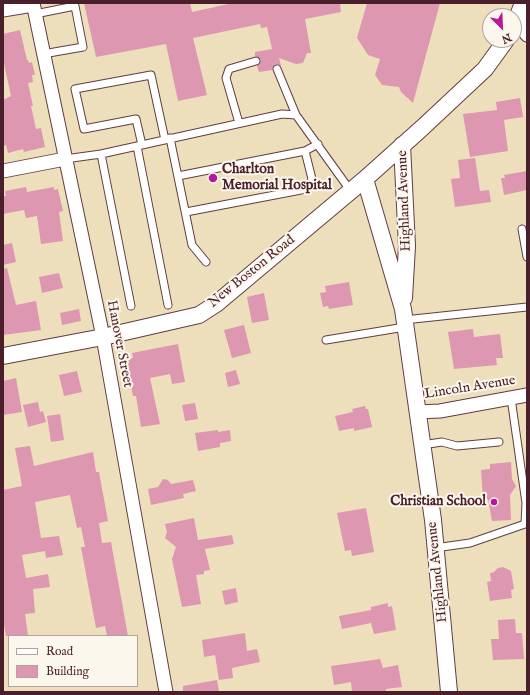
<!DOCTYPE html>
<html>
<head>
<meta charset="utf-8">
<style>
  body { margin:0 }
  #map { position:relative; width:530px; height:695px; overflow:hidden; background:#eddfbc; font-family:"IM FELL English",serif }
  canvas { display:block }
  .frame { position:absolute; inset:0; border:4px solid #4a1f2b; pointer-events:none }
  .legend { position:absolute; left:8px; top:635px; width:130px; height:52px; box-sizing:border-box; background:#fbf7ec; border:1px solid #b4a19f; margin:0; padding:5px 7px; list-style:none; font-size:12px; color:#4a1f2b }
  .legend li { display:flex; align-items:center; gap:8px; height:20px }
  .legend b { width:20px; border:1px solid #b4a19f }
  .north { position:absolute; left:482px; top:8px; width:40px; height:40px; box-sizing:border-box; background:#fbf7ec; border:1px solid #b4a19f; border-radius:50%; rotate:156deg; font-size:11px; font-weight:700; line-height:16px; text-align:center; color:#4a1f2b }
  .north::after { content:''; display:block; margin:auto; width:14px; height:18px; background:#b5179e; clip-path:polygon(50% 0,100% 100%,50% 72%,0 100%) }
</style>
</head>
<body>
<div id="map">
<canvas width="530" height="695"></canvas>
<div class="frame"></div>
<ul class="legend">
<li><b style="height:5px;background:#fff"></b>Road</li>
<li><b style="height:11px;background:#dd97b0"></b>Building</li>
</ul>
<div class="north">N</div>
</div>
<script>
const ctx = document.querySelector('canvas').getContext('2d');
ctx.lineJoin = 'round';
function paint(path, color) {
  ctx.fillStyle = color;
  ctx.fill(path, 'evenodd');
}
function trace(path, color, width, dash) {
  ctx.strokeStyle = color;
  ctx.lineWidth = width;
  ctx.lineCap = dash ? 'butt' : 'round';
  ctx.setLineDash(dash || []);
  ctx.stroke(path);
}
function drawText(font, color, halo, rows, align = 'center') {
  ctx.font = font + ' "IM FELL English",serif';
  ctx.lineWidth = 4;
  ctx.setLineDash([]);
  ctx.textBaseline = 'middle';
  ctx.strokeStyle = halo;
  ctx.fillStyle = color;
  for (const [text, x, y, turn = 0] of rows) {
    ctx.save();
    ctx.translate(x, y);
    ctx.rotate((+turn || 0) * Math.PI / 180);
    ctx.textAlign = isNaN(turn) ? turn : align;
    if (halo) ctx.strokeText(text, 0, 0);
    ctx.fillText(text, 0, 0);
    ctx.restore();
  }
}
const building = new Path2D(`
  M84,3H190L192,12L233,3H340L341,12L305,19L311,53H307L303,63L296,64L279,58L281,66L275,64L272,70L259,72L257,66L261,60L255,56V52L272,49L267,27L261,28L260,24L193,38L207,95L178,101L166,44L96,57Z
  M367,3H440L413,103L401,92L399,87L382,85L375,75L380,59L368,55L357,38Z
  M20,30L27,60H28L29,63L32,62L35,75H32L33,82L28,83L33,106H31L36,129L41,128L45,147L24,152L23,149L8,153L6,145L3,146V100L11,96L3,59V34Z
  M520,98L523,117L504,120L508,151L470,157L463,114L497,110L496,102Z
  M475,158L480,191L489,190L491,202L455,207L451,179L460,178L458,160Z
  M527,171V190L504,195L501,178H505L504,175Z
  M26,187L27,192L54,187V190L58,189L63,211L59,212L63,241L41,244L37,216L26,218L24,210L3,214V196H6L5,191Z
  M12,243L16,262L3,265V245Z
  M7,268L16,305L36,301L41,330L3,335V269Z
  M59,273L63,288L42,293L39,277Z
  M349,282L353,305L329,309L328,306L323,307L320,293L326,292L325,286Z
  M264,293L269,320L252,323L247,297Z
  M79,309L81,321L62,325L60,313Z
  M244,325L251,353L232,358L224,330Z
  M473,329L474,337L500,334L503,358H496L497,365L454,369L448,332Z
  M178,344L185,382L172,384L170,374L150,378L160,424L141,427L136,396H133L126,359L133,358L132,353Z
  M236,370L240,384L228,387L225,373Z
  M77,371L82,392L64,396L59,375Z
  M16,378L22,412L3,415V381Z
  M38,402L40,412L43,411L46,422L28,427L23,405Z
  M195,403L198,419L185,421L182,405Z
  M365,406L366,409H368L372,427L354,431V428L339,431L335,416L353,412L352,409Z
  M60,414L64,440L51,442L47,416Z
  M218,430V432L230,430L231,441L220,443V447L198,451L195,433Z
  M30,446L34,466L93,452L96,472H99L108,521L99,523L102,543L111,542L128,636H107L105,626L96,628L81,547H85L81,527L77,528L70,495L35,502L41,538L59,536L63,555L46,558L45,551L22,555L26,578L48,574L50,587L33,589L35,613L25,614L28,636H6L3,619V490L22,486L15,448Z
  M511,462L512,479L516,486L510,495L511,520L492,521L488,499H483L481,470L490,469V464Z
  M163,479L168,480L171,484L193,480L196,491L183,494L184,498L151,505L148,489L158,487Z
  M366,508L374,552L352,556L351,550L345,551L337,513Z
  M194,518L198,540L232,535L234,544L205,549L210,570L204,571V574L196,575L201,604L182,607L172,559L176,547L165,538L167,532L165,524Z
  M503,567L511,571L514,589L511,590L512,598L490,601L487,582L491,581L490,573L494,572L498,568Z
  M236,588L238,602L225,605L222,591Z
  M388,603V607L392,606L396,630L374,634L371,623L342,629L339,616L371,610V607Z
  M515,619L516,633H522L524,659L493,660L491,639H499L498,620Z
  M245,633L247,651L257,649L260,662L232,668L233,678L219,680L215,655L204,657L202,640Z
  M380,659L383,668L398,665L402,687L386,689V692H352L351,682L334,685L331,666Z
  M217,680L219,692H183V686Z`);
const service = new Path2D(`
  M35,14L75,6L83,47L43,54
  M277,69L296,115
  M239,123L226,78L229,69L256,61
  M170,138L192,245L206,262
  M142,145L136,119L84,129L75,89L151,75L165,140
  M137,146L168,305
  M101,154L131,306
  M65,159L101,154L282,114L296,115L350,190
  M178,176L305,151L318,144
  M186,212L301,190L309,186L312,179L305,151
  M522,229L527,257
  M404,320L527,307
  M326,340L405,327
  M422,445L442,442L457,446L499,442
  M435,548L470,543L525,524L526,503L511,398`);
const minor = new Path2D(`
  M33,3L103,337L166,692
  M3,10L33,5
  M527,18L516,20L527,35
  M3,171L65,159
  M417,412L440,411L527,395`);
const tertiary = new Path2D(`
  M514,26L523,3
  M402,145L407,246L404,298
  M365,179L403,309L433,520L449,692
  M3,356L103,337L199,315L216,304L365,179L422,128L485,69L506,40`);
const markers = [
  [213,178,5,"#b5179e"],
  [494,502,4,"#b5179e"]
];
const poiNames = [
  ["Charlton",222,170],
  ["Memorial Hospital",222,186],
  ["Christian School",486,502,"right"]
];
const streetNames = [
  ["Highland Avenue",405,201,-92],
  ["New Boston Road",252,272,-39],
  ["Hanover Street",119,344,79],
  ["Lincoln Avenue",470,388,-9],
  ["Highland Avenue",438,572,-96]
];
paint(building, '#dd97b0');
trace(service, '#623c41', 9);
trace(minor, '#623c41', 15);
trace(tertiary, '#623c41', 18);
trace(service, '#fff', 7);
trace(minor, '#fff', 13);
trace(tertiary, '#fff', 16);
for (const [x, y, r, color] of markers) {
  const dot = new Path2D();
  dot.arc(x, y, r, 0, 2 * Math.PI);
  ctx.fillStyle = color;
  ctx.fill(dot);
  trace(dot, '#fbf7ec', 1.5);
}
drawText('bold 14px', '#4a1f2b', '#fbf7ec', poiNames, 'left');
drawText('14px', '#4a1f2b', '#fbf7ec', streetNames);
</script>
</body>
</html>
